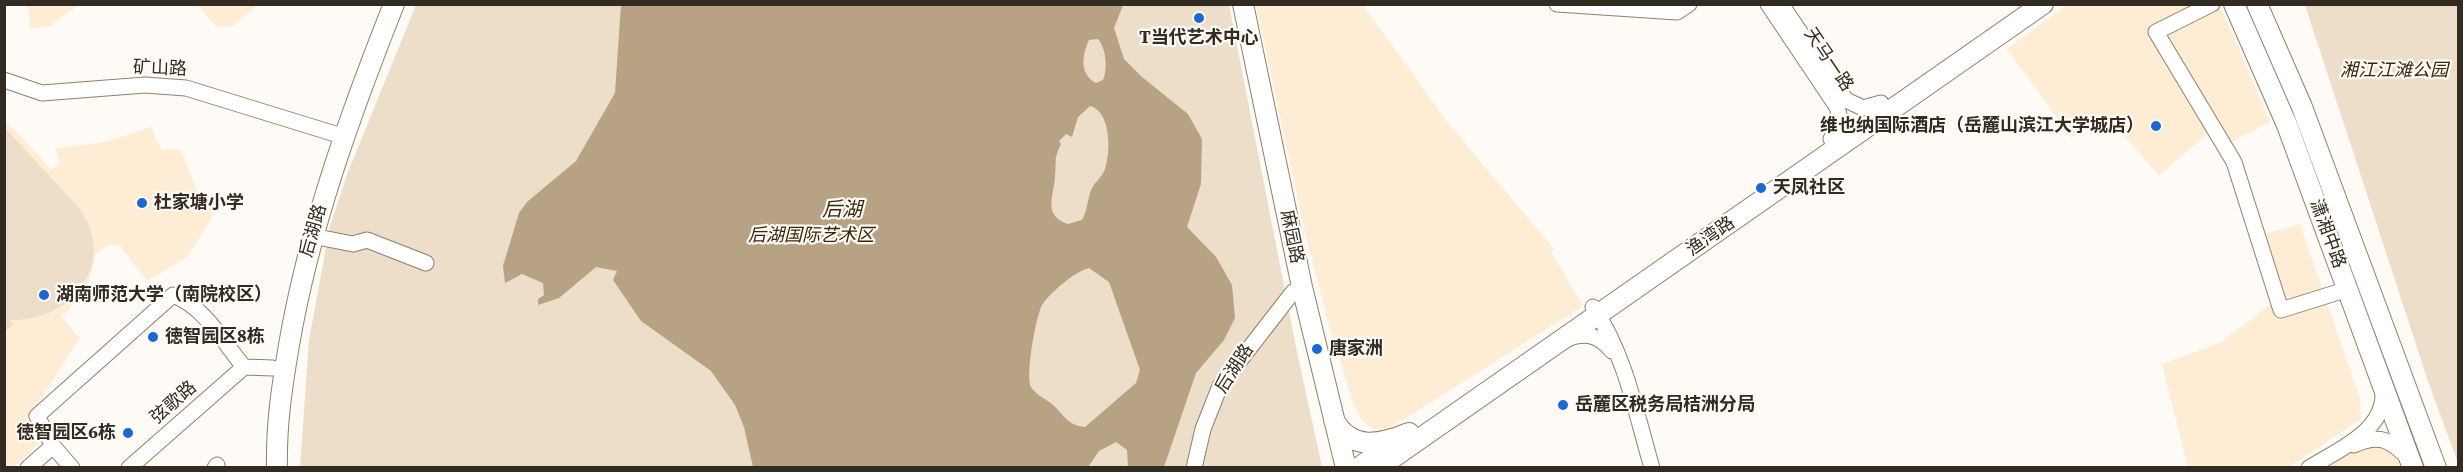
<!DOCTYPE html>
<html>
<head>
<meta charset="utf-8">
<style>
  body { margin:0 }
  #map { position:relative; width:2463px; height:472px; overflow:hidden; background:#fefaf5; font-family:"Source Serif 4",serif }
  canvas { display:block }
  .frame { position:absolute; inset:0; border:6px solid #312b21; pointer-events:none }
</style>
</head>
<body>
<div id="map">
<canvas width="2463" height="472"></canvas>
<div class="frame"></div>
</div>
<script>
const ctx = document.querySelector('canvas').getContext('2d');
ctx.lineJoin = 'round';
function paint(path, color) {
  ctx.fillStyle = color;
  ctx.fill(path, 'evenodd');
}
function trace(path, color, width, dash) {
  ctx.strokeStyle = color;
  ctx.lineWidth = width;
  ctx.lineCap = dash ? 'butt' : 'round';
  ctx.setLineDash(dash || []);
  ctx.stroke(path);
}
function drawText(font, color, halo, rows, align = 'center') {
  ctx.font = font + ' "Source Serif 4","Noto Sans SC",serif';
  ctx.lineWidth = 4.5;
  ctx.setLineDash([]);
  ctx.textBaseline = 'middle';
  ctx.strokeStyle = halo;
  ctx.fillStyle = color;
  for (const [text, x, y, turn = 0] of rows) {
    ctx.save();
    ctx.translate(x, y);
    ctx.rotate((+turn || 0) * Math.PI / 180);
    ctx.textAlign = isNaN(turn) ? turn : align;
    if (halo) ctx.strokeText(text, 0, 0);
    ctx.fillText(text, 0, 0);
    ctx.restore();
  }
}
const built = new Path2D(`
  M25,5H78L50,26L30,29L29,9Z
  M197,5H258L233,26L217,27Z
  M1256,5H1363L1448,123L1554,249L1551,252L1583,306L1390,428L1373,429L1362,420L1354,406L1328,322L1304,228Z
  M2067,5H2220L2270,122L2220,148L2212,130L2159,175L2104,113L2072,138L2007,49Z
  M4,119L52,170L60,163L55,149L105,142L151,127L161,150L176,149L182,152L200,198L216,208L210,221L187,257L147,281L120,246L108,245L96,254L86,291L61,317L80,338L25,422L42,441L13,468L4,467Z
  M2300,224L2360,399L2361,419L2289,467H2188L2162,364L2220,343L2276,300L2255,237Z
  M2380,445L2397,456L2400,467L2327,468L2354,450Z`);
const green = new Path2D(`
  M416,5H1229L1297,352L1322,467L300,468L309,340L330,226L348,172Z
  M2305,5H2458V463L2429,384Z
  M5,128L80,209C118,264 71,322 10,320L13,324L5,332Z`);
const water = new Path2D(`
  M621,5H1123L1114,28L1124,59L1142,77L1188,114L1202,139L1201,184L1187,227L1216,257L1232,285L1235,318L1224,340L1196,373L1164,467H1128L1127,450L1116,442L1099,451L1088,467H753L744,427L735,405L711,371L641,321L613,280L617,271L596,267L559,298L538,305V299L544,295L543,283L522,274L505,283L503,266L519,213L527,202L576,161L615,93ZM1098,39C1106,48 1108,69 1103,80L1096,83C1079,74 1082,55 1089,40ZM1090,106C1111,111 1111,152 1105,169C1102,178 1092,184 1090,193C1087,203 1087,211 1082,220L1068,224C1042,215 1054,196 1055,176C1057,159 1053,161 1061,144L1059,141L1066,134L1072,137L1078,117ZM1089,268L1109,282L1140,370L1136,383L1085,427C1067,425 1065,416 1053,405C1046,399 1036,395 1031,387C1025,376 1036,316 1042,305C1051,292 1074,272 1089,268Z`);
const minor = new Path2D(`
  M1557,4L1677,12L1689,4
  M1768,4L1837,107L1841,122L1831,139
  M1781,4L1846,100L1863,108L1881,103
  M2212,4L2156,32L2234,162L2281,310L2348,289
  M4,80L42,93L145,85L186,88L345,137
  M312,236L353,244L367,240L426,263
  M1593,307C1625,354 1636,413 1652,468
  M1567,339C1587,331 1599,336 1612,351
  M2354,445C2380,433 2389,440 2409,458
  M28,468L53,446
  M72,468L53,446L37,416L173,295C205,307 223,342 244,367L273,368
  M129,468L244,367
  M215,468L217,465
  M1194,468L1203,429L1220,386L1293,292L1302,287
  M2309,468C2339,449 2386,431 2383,390`);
const major = new Path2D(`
  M1243,4L1302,287L1346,468
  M2234,4L2287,125L2413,468
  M2257,4L2302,107L2436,468
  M1334,420C1351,452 1382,444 1409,433
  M277,468C276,425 282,386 289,345C309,228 350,115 394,4
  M1358,468L1387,448
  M1378,468L2043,4`);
const markers = [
  [1199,18,6,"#1b68d3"],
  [2156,126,6,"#1b68d3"],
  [1761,188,6,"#1b68d3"],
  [142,203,6,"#1b68d3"],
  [44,295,6,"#1b68d3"],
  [153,337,6,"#1b68d3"],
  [1317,349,6,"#1b68d3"],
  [1563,405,6,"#1b68d3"],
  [128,433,6,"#1b68d3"]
];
const poiNames = [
  ["T当代艺术中心",1199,38,"center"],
  ["维也纳国际酒店（岳麓山滨江大学城店）",2144,126,"right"],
  ["天凤社区",1773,188],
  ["杜家塘小学",154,203],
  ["湖南师范大学（南院校区）",56,295],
  ["徳智园区8栋",165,337],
  ["唐家洲",1329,349],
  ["岳麓区税务局桔洲分局",1575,405],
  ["徳智园区6栋",116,433,"right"]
];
const streetNames = [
  ["天马一路",1828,60,56],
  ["矿山路",160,69,2],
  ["后湖路",314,231,-74],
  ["潇湘中路",2327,234,70],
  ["麻园路",1291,237,78],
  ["渔湾路",1711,237,-35],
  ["后湖路",1235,369,-57],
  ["弦歌路",174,403,-41]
];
const parkNames = [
  ["湘江江滩公园",2394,71],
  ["后湖国际艺术区",811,236]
];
const waterNames = [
  ["后湖",842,211]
];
paint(built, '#feedd4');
paint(green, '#ecdec9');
paint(water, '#b7a283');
trace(minor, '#8f8069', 17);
trace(major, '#8f8069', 22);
trace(minor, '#fff', 15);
trace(major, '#fff', 20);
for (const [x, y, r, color] of markers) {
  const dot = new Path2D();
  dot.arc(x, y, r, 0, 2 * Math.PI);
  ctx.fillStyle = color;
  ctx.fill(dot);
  trace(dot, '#fefaf5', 2);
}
drawText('bold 18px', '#312b21', '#fefaf5', poiNames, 'left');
drawText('18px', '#312b21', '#fefaf5', streetNames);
drawText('italic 18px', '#36260b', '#fefaf5', parkNames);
drawText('italic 20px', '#37270b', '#fefaf5', waterNames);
</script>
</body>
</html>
